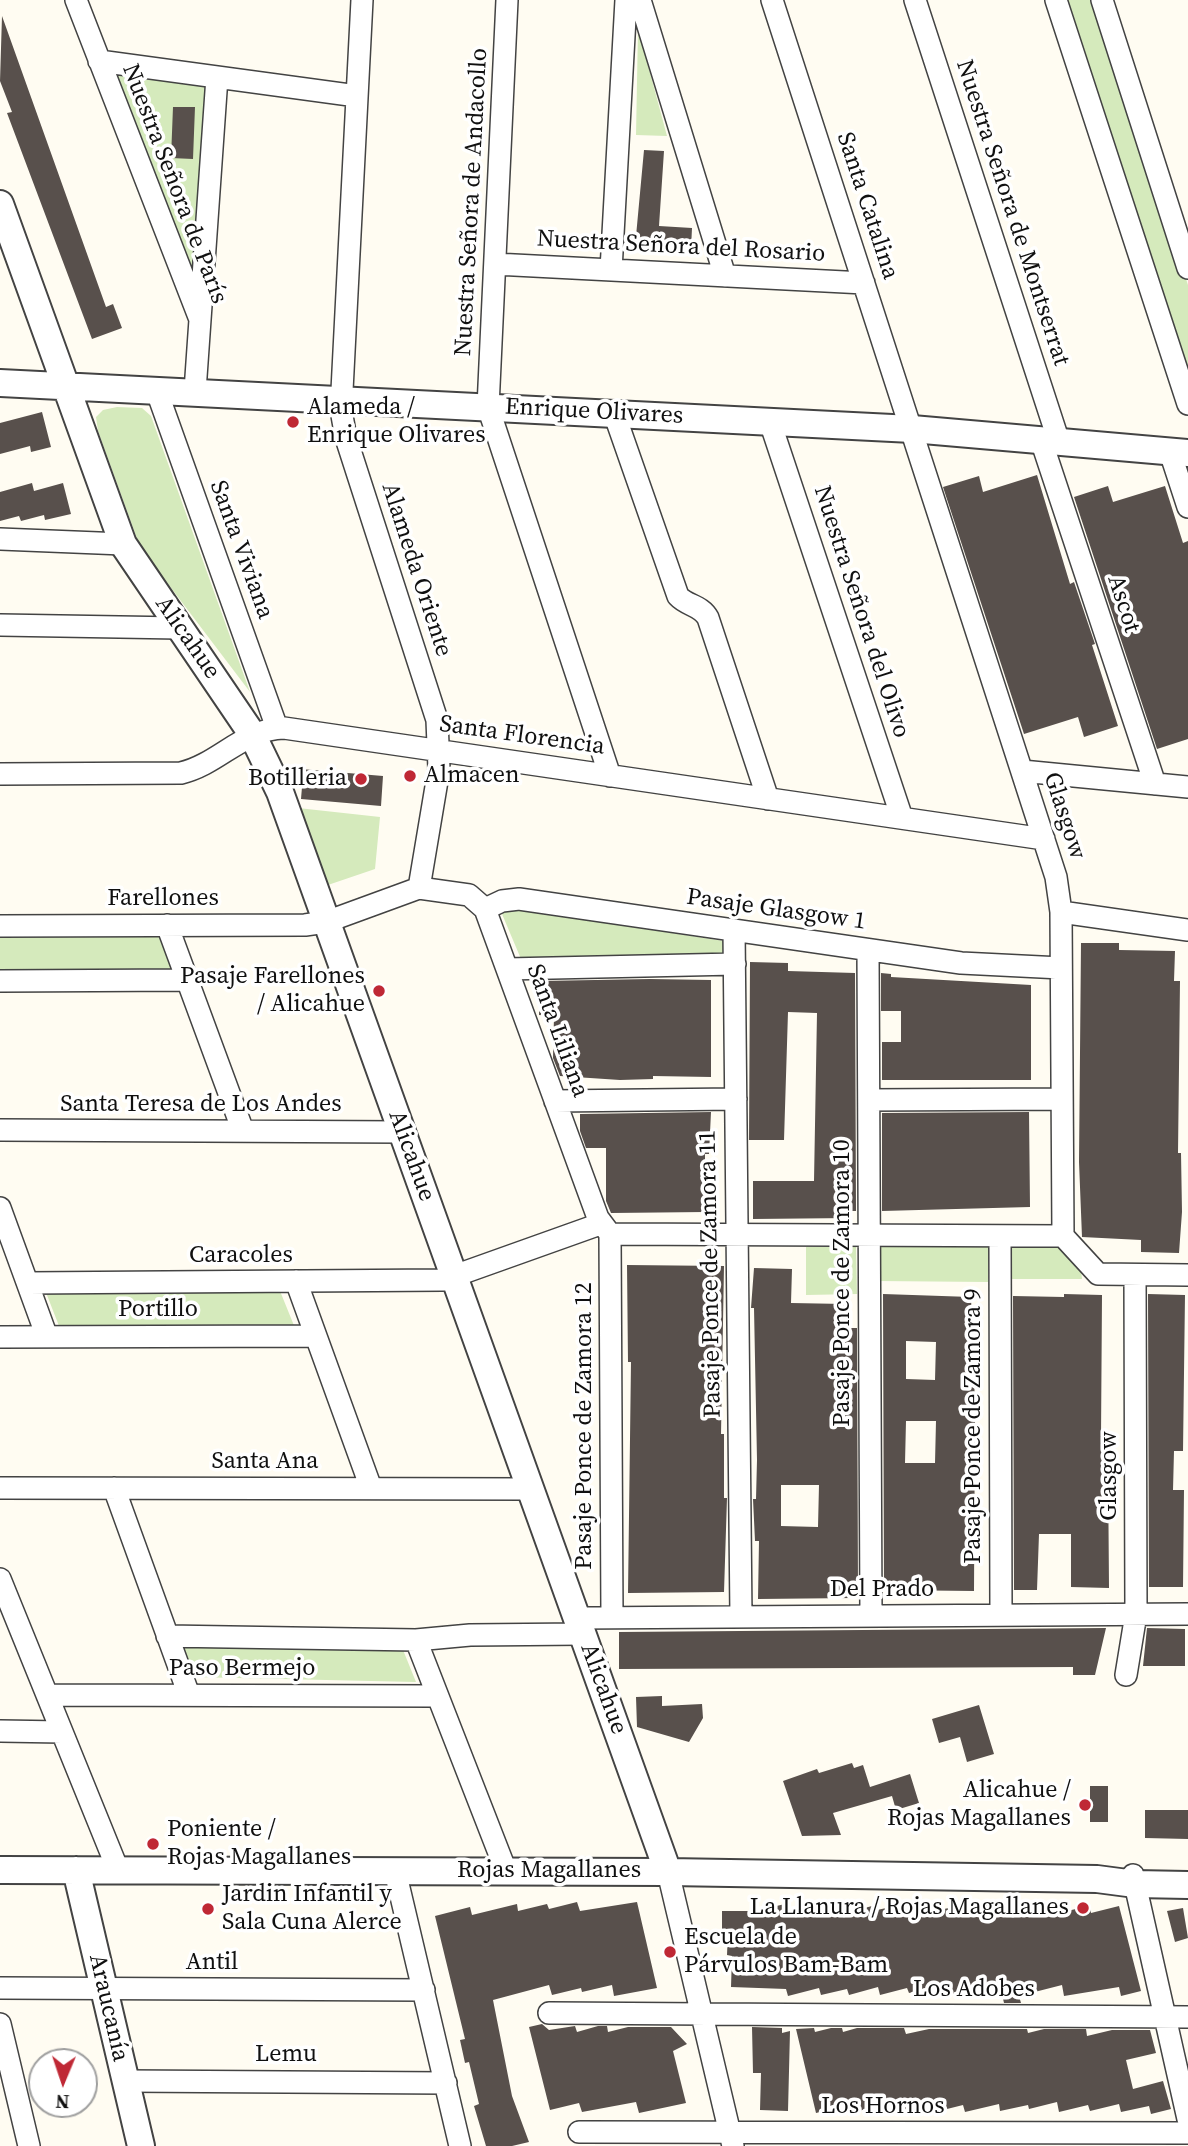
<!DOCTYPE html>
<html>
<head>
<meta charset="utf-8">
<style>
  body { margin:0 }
  #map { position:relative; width:1188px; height:2146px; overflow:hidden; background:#fffcf2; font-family:"Source Serif 4",serif }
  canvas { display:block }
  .north { position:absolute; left:28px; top:2048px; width:70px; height:70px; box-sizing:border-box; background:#fff; border:2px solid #9f9f9f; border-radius:50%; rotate:182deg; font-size:19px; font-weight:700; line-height:28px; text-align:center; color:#101010 }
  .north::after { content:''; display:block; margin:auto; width:24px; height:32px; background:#bf2835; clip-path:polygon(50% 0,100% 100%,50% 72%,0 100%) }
</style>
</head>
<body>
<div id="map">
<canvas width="1188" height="2146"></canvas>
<div class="north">N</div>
</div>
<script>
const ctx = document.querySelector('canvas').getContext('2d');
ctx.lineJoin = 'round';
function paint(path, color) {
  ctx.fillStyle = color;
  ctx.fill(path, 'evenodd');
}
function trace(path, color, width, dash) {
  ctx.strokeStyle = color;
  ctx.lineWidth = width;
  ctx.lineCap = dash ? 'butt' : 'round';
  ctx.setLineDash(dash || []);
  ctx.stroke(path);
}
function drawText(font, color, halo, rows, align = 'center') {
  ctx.font = font + ' "Source Serif 4",serif';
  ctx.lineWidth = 7;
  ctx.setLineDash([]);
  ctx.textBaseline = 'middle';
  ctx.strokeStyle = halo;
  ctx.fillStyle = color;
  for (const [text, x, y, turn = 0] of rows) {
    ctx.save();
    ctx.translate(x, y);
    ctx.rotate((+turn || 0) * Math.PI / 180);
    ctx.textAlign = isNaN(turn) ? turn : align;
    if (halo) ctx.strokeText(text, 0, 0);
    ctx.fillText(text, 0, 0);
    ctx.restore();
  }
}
const green = new Path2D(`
  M1064,0H1095L1188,285V374Z
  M638,28L667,136L636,135Z
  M117,69L203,81L207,88L193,276L112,76Z
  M117,407L142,408L151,416L250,692L143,551L136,536L98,431L96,417L103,410Z
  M298,808L380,817L375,869L325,886Z
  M508,908L724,941L723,958L521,959L502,914Z
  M0,935L163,936L175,972L0,971Z
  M1007,1243L1055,1244L1081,1269L1082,1279H1005Z
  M878,1245L989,1246L988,1282L876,1281Z
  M806,1247H856L857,1294L806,1295Z
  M45,1290L280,1291L295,1328L59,1326Z
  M401,1645L416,1682L192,1677L184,1648Z`);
const building = new Path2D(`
  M2,16L106,307L113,304L122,328L92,339L7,113L12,112L0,81Z
  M173,107H195L193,159L171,158Z
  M644,150L664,151L659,226L692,228L691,249L635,247Z
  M42,412L51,447L31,452L30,446L0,454V423Z
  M1037,475L1070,584L1074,582L1095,644L1092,645L1118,726L1084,737L1078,717L1024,734L943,487L979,476L983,492Z
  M32,483L34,491L63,483L71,514L45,520L44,515L21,521L19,516L0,521V492Z
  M1108,486L1113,502L1165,486L1183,543L1188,541V739L1157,749L1074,497Z
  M289,768L383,776L381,806L301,799L302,787H295Z
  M1081,943H1119V950L1175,951L1174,981H1180L1178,1153H1181L1182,1212L1179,1253L1141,1252V1240L1082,1237L1079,1162Z
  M750,962L788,963V971L855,973L856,1211H852L851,1218L753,1219V1181H814L817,1013L788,1012L784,1140H749Z
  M881,973L891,974V977L1031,985V1080H882V1042H901V1011H881Z
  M650,979L711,980V1077L653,1076V1079L620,1080L560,1076L553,1058L554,1016L539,1015L540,981Z
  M711,1112L709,1154H705V1212L611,1213L606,1201V1148H586L580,1131V1114Z
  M1029,1112L1030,1207L882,1211V1113Z
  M627,1265L724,1266L721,1434H724V1498H727L724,1592L628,1593L631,1362H628Z
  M754,1268L792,1269L791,1303L845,1304V1328H857L858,1590H853V1598L758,1599L759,1541H755L753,1499H756L757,1460L754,1308H751ZM781,1485H819L818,1527L781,1526Z
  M883,1294L971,1297L975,1404L974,1591L884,1590ZM906,1341L936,1342L935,1380L906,1379ZM906,1421H936L935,1463H905Z
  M1064,1294L1102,1295L1101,1437H1105V1462H1108L1109,1588L1071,1587V1534H1039L1037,1590H1014L1013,1296L1064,1297Z
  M1148,1294L1185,1295L1183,1451H1174L1173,1490H1184L1183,1587H1149Z
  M1106,1628L1095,1675H1073V1667L619,1669V1632Z
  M1147,1628L1185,1629V1666H1143Z
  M662,1696V1706L702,1704L703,1718L689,1742L637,1727L636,1697Z
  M979,1705L994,1754L967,1762L960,1737L939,1743L932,1719Z
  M852,1763L854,1768L863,1765L870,1787L910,1774L919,1803L896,1810L892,1796L833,1813L841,1835L802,1836L783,1781L817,1769L819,1773Z
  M1090,1786H1108V1822H1090Z
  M1145,1810H1188V1839L1145,1838Z
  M577,1902L580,1911L637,1902L657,1988L614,1996L612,1985L582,1992L581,1988L552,1995L549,1985L493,2000L512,2096L529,2142L512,2146H486L474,2106L479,2104L469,2062L465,2063L460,2040L465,2039L435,1916L470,1907L472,1915L517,1904L518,1911L547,1904L549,1909Z
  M938,1903L940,1910L970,1903L971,1909L995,1903L996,1911L1026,1904L1028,1912L1060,1904L1062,1912L1090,1906L1091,1913L1119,1906L1141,1991L1121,1996L1119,1987L1064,1996L1062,1985L1019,1996L1021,2003H1004L1000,1986L941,1996L939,1986L909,1993L907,1988L880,1995L878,1987L849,1995L847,1989L821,1995L819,1988L788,1996L786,1989L731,1987L732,1956L727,1955L728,1931L722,1930V1911H755L785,1904L787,1912L815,1905L816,1911L843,1905L845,1913L876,1905L877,1910L905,1904L906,1911Z
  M1183,1908L1188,1938L1175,1942L1167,1911Z
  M542,2024L549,2030L575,2026L577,2032L598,2026H607L608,2032L628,2027H671L687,2044L673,2051L686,2103L639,2113L636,2102L582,2112L579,2103L550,2110L529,2027Z
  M752,2027L782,2028V2033L790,2031L788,2111L760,2110L761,2073H753Z
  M814,2028L815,2032L831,2028H842L843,2032L857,2028H904L906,2034L929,2029H1027L1028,2033L1044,2029H1086L1087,2036L1112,2030H1150L1156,2053L1126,2060L1133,2089L1163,2081L1171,2109L1151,2114L1149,2106L1121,2112L1119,2104L1090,2111L1088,2105L1059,2112L1057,2102L1029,2109L1028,2105L1000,2111L999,2104L965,2112L963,2105L939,2111L938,2104L906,2112L905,2106L879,2112L878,2106L843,2115L841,2107L816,2113L796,2029Z`);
const minor = new Path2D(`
  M76,0L199,317
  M362,0L341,410L346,438L437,720L439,769L419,888
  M507,0L488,407L610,776
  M640,0L725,276
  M772,0L1056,877L1061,912L1063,1236
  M915,0L1059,442
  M1056,0L1188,404
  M1102,0L1188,268
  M99,61L357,96
  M495,264L864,283
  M611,270L626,0
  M156,389L277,728
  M195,391L217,77
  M614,413L678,596C687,606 701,605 708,618L768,799
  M770,422L902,818
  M1041,440L1155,784
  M1170,452L1188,507
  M0,539L123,544
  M0,625L179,628
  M1022,771L1188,787
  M0,774L181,773C219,764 243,729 284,728L1044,839
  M485,909L502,901L519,899L961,963L1061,968
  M1061,912L1188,930
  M167,925L243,1131
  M0,926L305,925L326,922L419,888L469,895L485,909L598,1218L610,1234L1063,1236L1098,1274L1188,1275
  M734,930L741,1617
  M868,950L871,1616
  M507,969L735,964
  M0,981L187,980
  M869,1100L1062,1099
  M555,1101L736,1099
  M0,1130L402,1132
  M0,1208L47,1337
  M610,1234L612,1618
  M1000,1236L1001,1615
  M296,1281L371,1488
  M28,1283L443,1280L600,1224
  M0,1337L315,1336
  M0,1488L531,1489
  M114,1488L189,1695
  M0,1579L118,1870
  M577,1618L1188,1614
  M167,1636L416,1640L470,1635L583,1634
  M416,1640L506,1871
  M1126,1675L1136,1614L1135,1275
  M47,1695L436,1696
  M0,1731L62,1732
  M395,1871L460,2146
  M668,1872L733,2146
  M1133,1875L1188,2119
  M0,1988L424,1990
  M549,2013L1188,2017
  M0,2024L29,2146
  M125,2081L446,2083
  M579,2132L1188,2133`);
const tertiary = new Path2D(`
  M0,204L123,544L252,734L280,792L668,1872
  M0,383L912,429L1188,453
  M0,1870L668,1872L1097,1879L1135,1884L1188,1885
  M76,1870L141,2146`);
const markers = [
  [293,422,7,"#bf2835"],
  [410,776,7,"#bf2835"],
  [361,779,7,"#bf2835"],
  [379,991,7,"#bf2835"],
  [1085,1805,7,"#bf2835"],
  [153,1844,7,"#bf2835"],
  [1083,1908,7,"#bf2835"],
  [208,1909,7,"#bf2835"],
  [670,1952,7,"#bf2835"]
];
const streetNames = [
  ["Nuestra Señora de París",174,184,69],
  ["Nuestra Señora de Andacollo",472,202,-87],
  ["Santa Catalina",867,206,72],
  ["Nuestra Señora de Montserrat",1012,213,72],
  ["Nuestra Señora del Rosario",681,247,3],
  ["Enrique Olivares",594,412,3],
  ["Santa Viviana",241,550,70],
  ["Alameda Oriente",416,570,72],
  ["Ascot",1123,604,72],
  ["Nuestra Señora del Olivo",861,612,72],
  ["Alicahue",187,638,55],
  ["Santa Florencia",522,736,8],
  ["Glasgow",1064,816,72],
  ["Farellones",163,899],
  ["Pasaje Glasgow 1",776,910,8],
  ["Santa Liliana",557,1031,70],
  ["Santa Teresa de Los Andes",201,1105],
  ["Alicahue",411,1156,70],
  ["Caracoles",241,1256],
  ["Pasaje Ponce de Zamora 11",711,1274,-91],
  ["Pasaje Ponce de Zamora 10",843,1283,-90],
  ["Portillo",158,1310],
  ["Pasaje Ponce de Zamora 12",585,1426,-90],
  ["Pasaje Ponce de Zamora 9",974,1426,-90],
  ["Santa Ana",265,1462],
  ["Glasgow",1110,1476,-90],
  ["Del Prado",882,1590],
  ["Paso Bermejo",242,1669],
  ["Alicahue",603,1689,70],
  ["Rojas Magallanes",549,1871],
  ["Antil",212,1963],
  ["Los Adobes",974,1990],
  ["Araucanía",108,2008,77],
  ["Lemu",286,2055],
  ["Los Hornos",883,2107]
];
const poiNames = [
  ["Alameda /",307,408],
  ["Enrique Olivares",307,436],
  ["Almacen",424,776],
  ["Botilleria",347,779,"right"],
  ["Pasaje Farellones",365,977,"right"],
  ["/ Alicahue",365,1005,"right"],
  ["Alicahue /",1071,1791,"right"],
  ["Rojas Magallanes",1071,1819,"right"],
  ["Poniente /",167,1830],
  ["Rojas Magallanes",167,1858],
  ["Jardin Infantil y",222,1895],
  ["Sala Cuna Alerce",222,1923],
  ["La Llanura / Rojas Magallanes",1069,1908,"right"],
  ["Escuela de",684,1938],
  ["Párvulos Bam-Bam",684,1966]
];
paint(green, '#d5eabc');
paint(building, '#58504c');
trace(minor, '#434343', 24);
trace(tertiary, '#434343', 30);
trace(minor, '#fff', 21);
trace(tertiary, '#fff', 26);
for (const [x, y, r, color] of markers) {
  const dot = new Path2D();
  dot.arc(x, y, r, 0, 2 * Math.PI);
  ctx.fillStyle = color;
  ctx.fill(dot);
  trace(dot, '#fff', 2.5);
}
drawText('24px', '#101010', '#fff', streetNames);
drawText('24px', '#101010', '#fff', poiNames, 'left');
</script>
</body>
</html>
